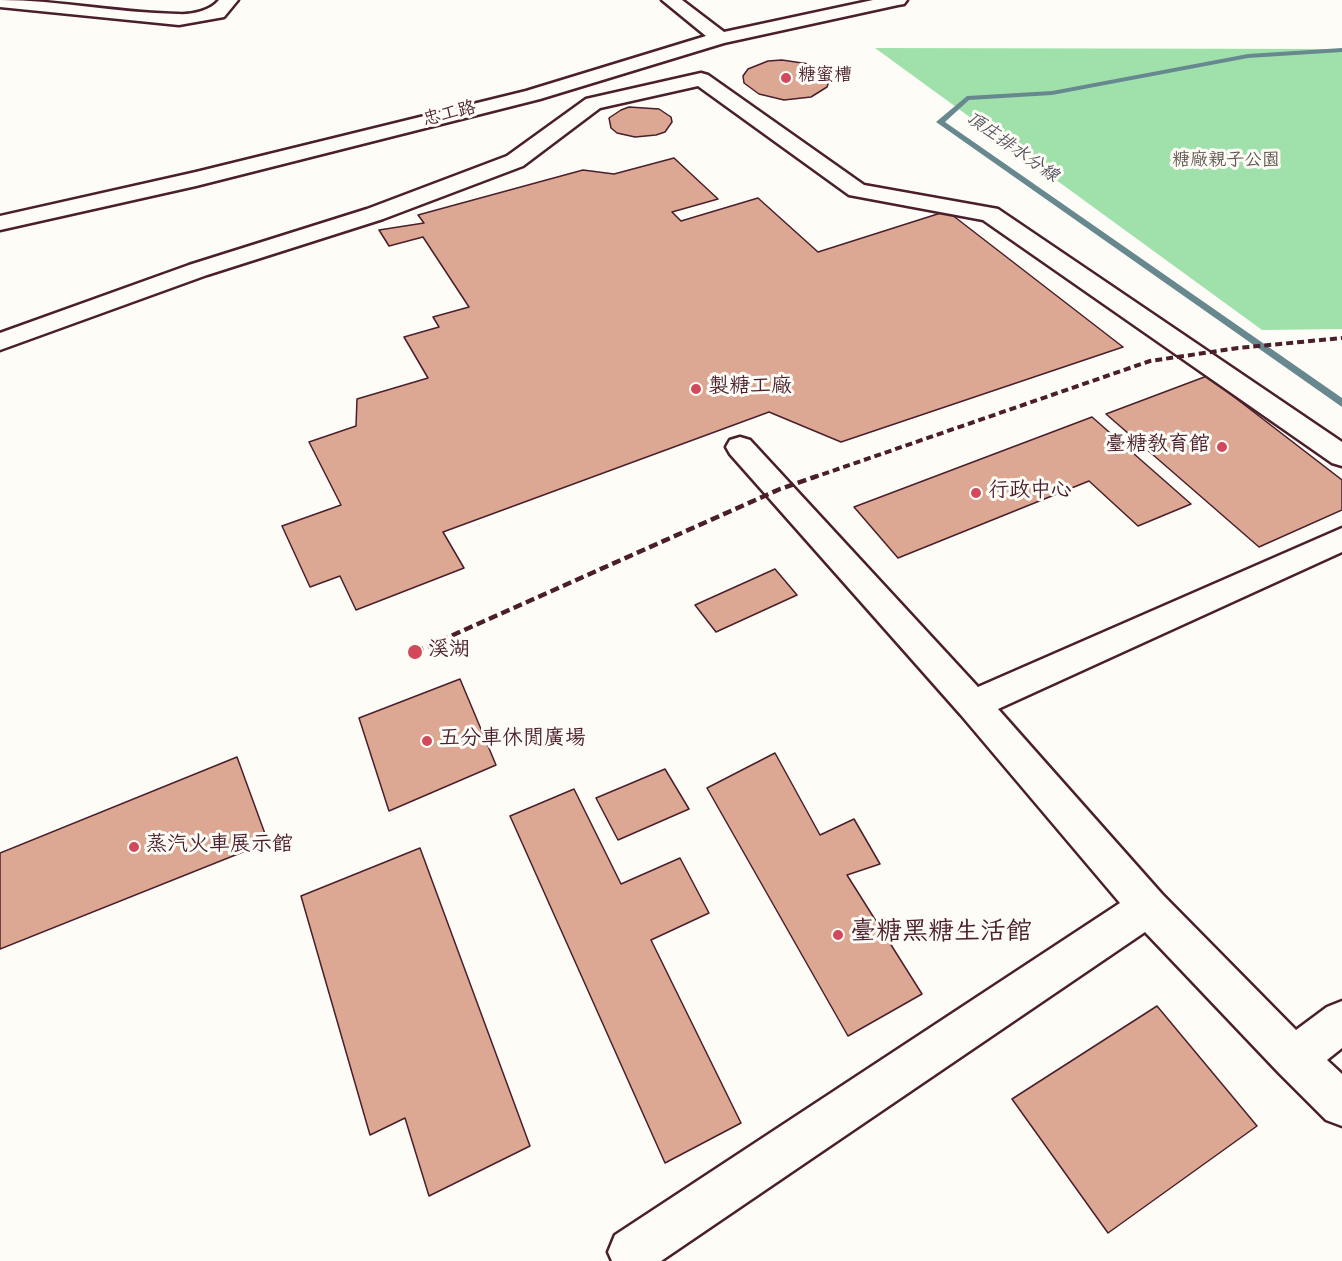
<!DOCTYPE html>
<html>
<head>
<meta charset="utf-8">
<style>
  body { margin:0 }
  canvas { display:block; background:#fdfcf7 }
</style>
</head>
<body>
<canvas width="1342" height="1261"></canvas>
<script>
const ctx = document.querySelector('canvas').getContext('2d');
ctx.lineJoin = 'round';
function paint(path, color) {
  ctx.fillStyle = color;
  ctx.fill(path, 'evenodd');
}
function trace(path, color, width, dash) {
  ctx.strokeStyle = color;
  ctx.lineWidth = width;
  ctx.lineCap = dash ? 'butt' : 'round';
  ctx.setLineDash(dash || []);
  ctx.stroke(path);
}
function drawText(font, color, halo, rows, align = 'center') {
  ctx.font = font + ' Dekko,"LXGW WenKai TC",sans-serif';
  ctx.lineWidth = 6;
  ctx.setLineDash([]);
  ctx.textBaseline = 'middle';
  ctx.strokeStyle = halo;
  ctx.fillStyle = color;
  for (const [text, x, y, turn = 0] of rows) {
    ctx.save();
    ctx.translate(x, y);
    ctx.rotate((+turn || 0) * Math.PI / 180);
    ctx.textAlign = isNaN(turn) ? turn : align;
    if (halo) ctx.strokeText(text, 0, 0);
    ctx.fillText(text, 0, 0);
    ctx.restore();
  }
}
const green = new Path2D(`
  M875,48L1342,49V329L1262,330Z`);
const stream = new Path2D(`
  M1342,48V52L1248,58L1052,95L969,100L945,122L1342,398V407L936,122L967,96L1052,91L1248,54Z`);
const building = new Path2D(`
  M782,60L809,64L820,69L826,74L829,81L827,87L811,97L784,100L759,94L744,83L743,76L748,69L768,61Z
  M629,107L659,109L671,117L672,122L665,132L656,135L635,137L617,133L611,128L609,118L621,110Z
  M674,158L718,199L672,212L681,221L758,198L818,252L947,211L1123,347L841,442L769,412L443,532L464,568L356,610L340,576L310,587L282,526L341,505L309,442L356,426L357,399L428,378L404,337L439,327L433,317L469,307L423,237L389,246L379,230L424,223L418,215L583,170L614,174Z
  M1207,376L1342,480V510L1259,547L1106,414Z
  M1092,417L1191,504L1138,526L1089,481L898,558L854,507Z
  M775,569L797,595L716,632L695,605Z
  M460,679L496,765L389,811L359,718Z
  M775,753L820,835L854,819L880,864L847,875L922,994L848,1036L707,788Z
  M237,757L268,842L0,949V853Z
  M665,769L689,809L618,840L596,798Z
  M574,789L621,884L680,858L709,913L651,940L741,1123L665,1163L510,816Z
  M420,848L530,1146L429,1196L405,1118L370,1135L301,896Z
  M1157,1006L1257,1126L1108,1233L1012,1099Z`);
const minor = new Path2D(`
  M0,0C59,0 118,13 177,14C192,15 210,11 219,0H238L224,17L179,25L0,7Z
  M662,0H682L724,32L873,0H907L904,4L898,5L724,43L540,99L196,186L0,230V216L196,172L526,91L706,36Z
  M701,73L708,75L864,185L998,209L1342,442V466L1332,463L983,220L849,195L698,86L600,108L523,166L383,219L207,275L0,350V333L189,265L367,209L507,156L586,99Z
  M740,437L750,440L978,687L1342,528V552L998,709L1162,894L1296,1030L1327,1007L1342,1001V1048L1327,1060L1342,1074V1126L1326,1120L1279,1073L1145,932L661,1261H612L608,1252L615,1235L1120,903L961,715L730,454L726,447L730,440Z`);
const railFar1 = new Path2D(`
  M812,478L1150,361L1238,348L1342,338`);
const rail = new Path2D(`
  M415,652L780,489L817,476`);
const markers = [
  [786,78,6,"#d1495b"],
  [696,389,6,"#d1495b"],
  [1222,447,6,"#d1495b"],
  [976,493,6,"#d1495b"],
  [415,652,8,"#d1495b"],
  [427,741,6,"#d1495b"],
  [134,847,6,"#d1495b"],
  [838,935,6,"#d1495b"]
];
const farPoinames = [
  ["糖蜜槽",798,78]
];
const farStreetnames = [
  ["忠工路",450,116,-14]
];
const farWaternames = [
  ["頂庄排水分線",1011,149,35]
];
const farParknames = [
  ["糖廠親子公園",1226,163]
];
const poiNames = [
  ["製糖工廠",708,389],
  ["臺糖教育館",1210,447,"right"],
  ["行政中心",988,493],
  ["溪湖",428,652],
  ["五分車休閒廣場",439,741],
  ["蒸汽火車展示館",146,847]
];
const nearPoinames = [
  ["臺糖黑糖生活館",850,935]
];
paint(green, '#a0e1ab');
paint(stream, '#688890');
paint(building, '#dda893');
trace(building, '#4a1f2b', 1.5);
trace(minor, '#4a1f2b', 5);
paint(minor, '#fdfcf7');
trace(railFar1, '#4a1f2b', 4, [7, 4]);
trace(rail, '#4a1f2b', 4.5, [9, 4.5]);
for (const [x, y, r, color] of markers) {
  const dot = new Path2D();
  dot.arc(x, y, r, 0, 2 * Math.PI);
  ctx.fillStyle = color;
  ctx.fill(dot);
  trace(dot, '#fdfcf7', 2);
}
drawText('18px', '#4a1f2b', '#fdfcf7', farPoinames, 'left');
drawText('18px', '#4a1f2b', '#fdfcf7', farStreetnames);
drawText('italic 18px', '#59545e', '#fdfcf7', farWaternames);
drawText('18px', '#645951', '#fdfcf7', farParknames);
drawText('21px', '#4a1f2b', '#fdfcf7', poiNames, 'left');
drawText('26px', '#4a1f2b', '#fdfcf7', nearPoinames, 'left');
</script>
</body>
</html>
